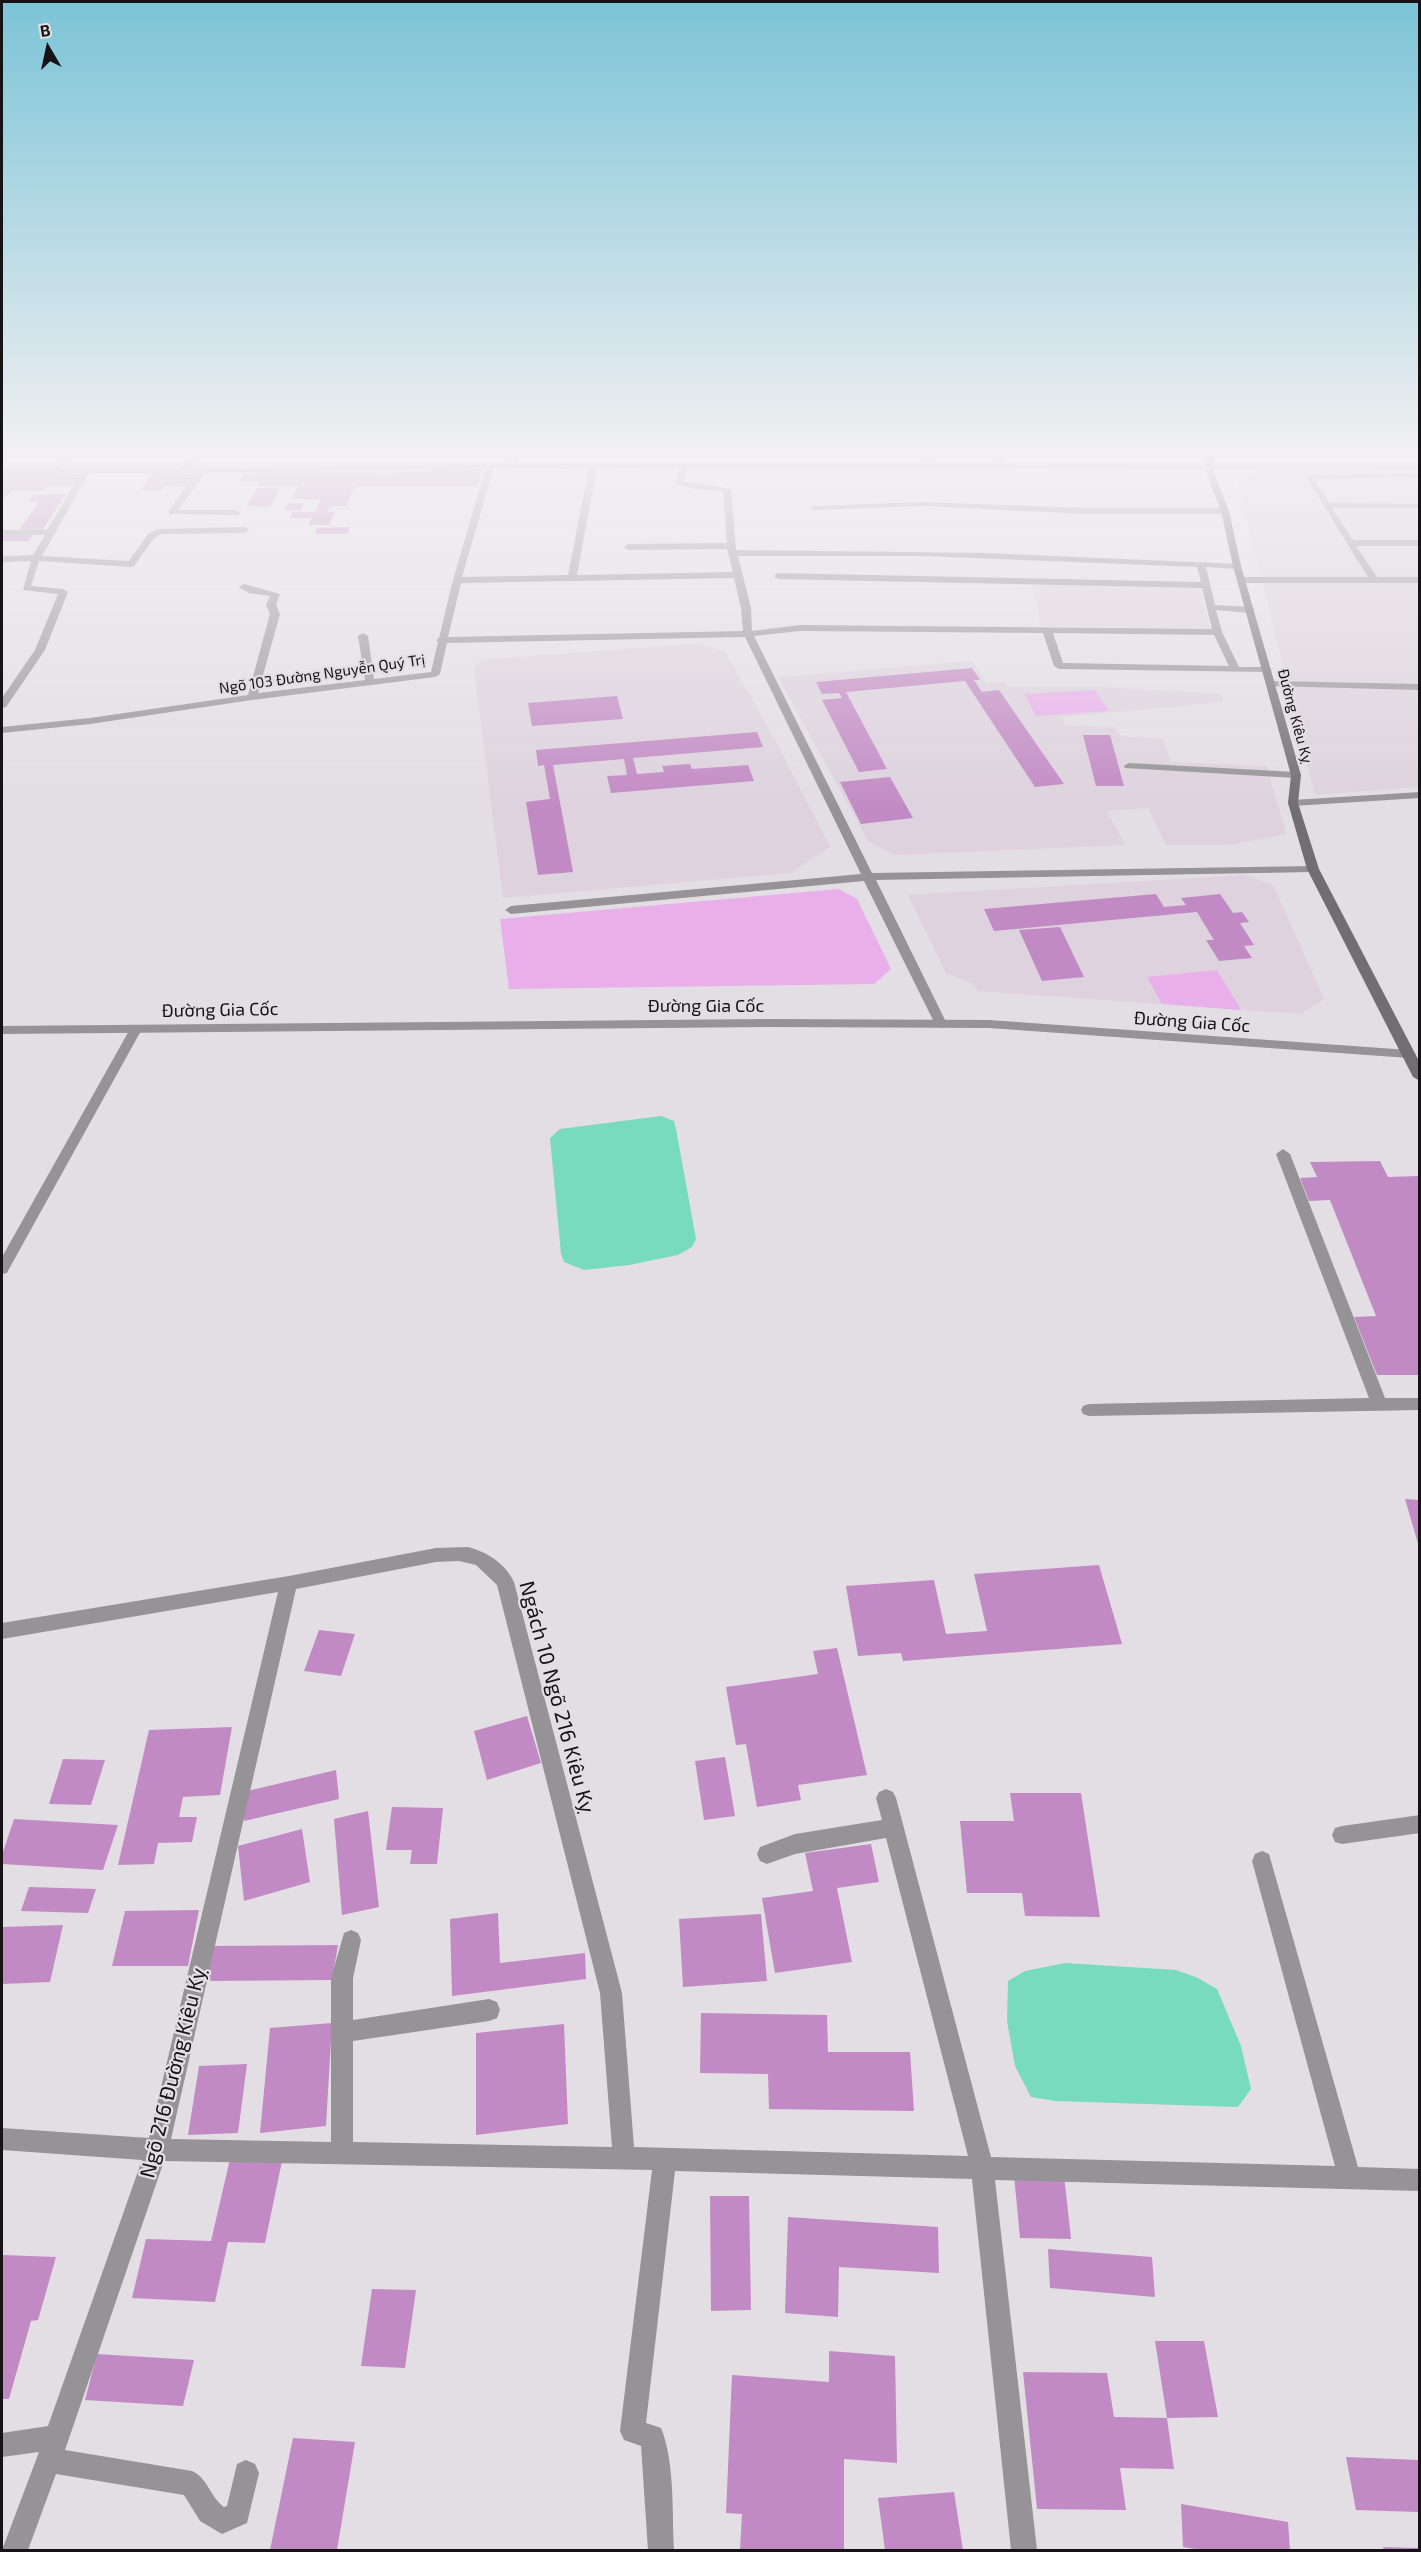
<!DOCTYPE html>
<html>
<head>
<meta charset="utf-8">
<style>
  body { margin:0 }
  #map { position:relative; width:1421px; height:2552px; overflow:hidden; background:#e3dee3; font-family:"Exo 2",sans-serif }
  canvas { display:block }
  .frame { position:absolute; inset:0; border:3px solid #151315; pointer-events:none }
  .north { position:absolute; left:18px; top:18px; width:60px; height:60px; -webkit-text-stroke:4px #e3dee3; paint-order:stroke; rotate:351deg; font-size:16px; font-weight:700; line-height:24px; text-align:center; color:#151315 }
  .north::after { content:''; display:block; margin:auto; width:21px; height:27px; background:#151315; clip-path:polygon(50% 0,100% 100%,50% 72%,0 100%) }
</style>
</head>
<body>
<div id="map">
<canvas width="1421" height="2552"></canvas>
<div class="frame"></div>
<div class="north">B</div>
</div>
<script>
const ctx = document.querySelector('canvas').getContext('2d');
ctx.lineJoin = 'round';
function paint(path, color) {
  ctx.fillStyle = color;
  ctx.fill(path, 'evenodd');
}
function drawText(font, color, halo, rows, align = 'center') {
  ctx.font = font + ' "Exo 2",sans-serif';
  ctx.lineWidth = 4.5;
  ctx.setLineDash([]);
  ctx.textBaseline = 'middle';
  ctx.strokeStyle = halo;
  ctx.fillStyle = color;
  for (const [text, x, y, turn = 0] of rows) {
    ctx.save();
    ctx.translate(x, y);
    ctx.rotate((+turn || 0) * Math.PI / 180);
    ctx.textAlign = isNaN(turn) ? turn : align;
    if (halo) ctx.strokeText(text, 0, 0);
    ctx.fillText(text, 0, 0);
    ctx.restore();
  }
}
const built = new Path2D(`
  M1258,469L1419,470V787L1315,795L1237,479Z
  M1032,584L1200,588L1210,629L1041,626Z
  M698,643L724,651L776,741L830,847L790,873L503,898L474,669L480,660Z
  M972,661L987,683L1005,681L1009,687H1102L1221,694L1224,702L1062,717L1065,726L1114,727L1121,736L1163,739L1171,762L1267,766L1286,834L1230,845H1166L1148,808L1107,811L1125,845L895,855L868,841L778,677Z
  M1245,875L1273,885L1324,999L1301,1014L978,991L971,983L946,973L908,895Z`);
const green = new Path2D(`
  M1095,690L1109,711L1036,716L1024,694Z
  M839,889L857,899L891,969L874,984L509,989L500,919Z
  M1217,970L1241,1010L1162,1004L1147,977Z`);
const water = new Path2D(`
  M661,1116L674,1121L676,1129L696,1239L692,1247L678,1255L629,1265L584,1270L564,1262L561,1254L550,1138L560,1129Z
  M1065,1963L1176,1970L1198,1978L1217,1989L1241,2046L1251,2089L1238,2107L1055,2101L1031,2097L1015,2066L1007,2021L1008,1981L1025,1971Z`);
const building = new Path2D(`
  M427,469H482L477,487H355L346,506H330L327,512H335L329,525H308L312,518H290L293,512H315L320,500L292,499L298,486H257L260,481H239L243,473H373L426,471Z
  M16,472L81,474L71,486H48L43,491H12L2,500V474Z
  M153,473L197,474L188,487L165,486L162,490H140Z
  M257,488H280L270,507L246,506Z
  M66,494L43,529H20L39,502H28L33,495Z
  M289,503H304L300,511L284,510Z
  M350,527L347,534H315L317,528Z
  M2,533H34L29,541H2Z
  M972,668L980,680H974L982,692L999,690L1064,784L1035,787L965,681L846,692L887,769L859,772L822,700L842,698L839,693L822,694L816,682Z
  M617,696L623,719L532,726L528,703Z
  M757,732L763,747L633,758L637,774L664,772L662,766L690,764L692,769L748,765L754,781L611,793L607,776L627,775L624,759L553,765L573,872L538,875L526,802L550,799L544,765L538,766L536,750Z
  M1083,735H1110L1124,786H1096Z
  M890,777L913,818L861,824L840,782Z
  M1156,894L1164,907L1186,905L1181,898L1220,894L1233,913L1242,912L1249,922L1240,923L1254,945L1244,946L1252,958L1219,961L1206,940H1214L1197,912L994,931L984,909Z
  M1060,927L1084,977L1042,981L1019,930Z
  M1380,1161L1388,1177L1419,1176V1375H1377L1354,1317L1376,1316L1330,1200L1309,1201L1300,1178L1317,1177L1310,1162Z
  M1405,1499L1419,1500V1547Z
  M1099,1565L1122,1644L903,1661L901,1653L858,1656L846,1586L934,1580L946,1634L987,1631L974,1574Z
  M319,1630L355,1634L341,1676L304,1671Z
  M837,1648L867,1775L798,1785L801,1800L757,1807L746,1744L736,1745L726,1687L818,1674L813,1651Z
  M527,1716L541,1763L487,1780L474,1731Z
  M232,1727L220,1795L183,1797L179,1817H197L192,1842L158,1843L154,1864L118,1865L149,1730Z
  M725,1757L735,1816L704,1820L695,1761Z
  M63,1759L105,1760L91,1805L49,1804Z
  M336,1770L339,1799L244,1821L243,1792Z
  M1010,1793H1081L1100,1917L1025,1916L1022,1893H967L960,1821H1014Z
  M392,1807L443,1808L437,1864H410L412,1850H386Z
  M368,1811L379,1907L342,1915L334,1819Z
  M14,1819L118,1825L103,1870L2,1864V1855Z
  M302,1829L310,1882L244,1901L238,1846Z
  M871,1844L879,1882L837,1888L852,1962L775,1973L762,1898L813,1891L805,1853Z
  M29,1887L96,1889L88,1913L21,1911Z
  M199,1910L188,1966H112L125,1911Z
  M498,1913L500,1963L585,1953L586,1979L452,1996L450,1919Z
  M761,1914L767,1981L683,1987L679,1919Z
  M63,1925L50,1982L2,1984V1927Z
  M338,1945L332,1980L206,1981L213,1946Z
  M701,2013L827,2015L828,2052H910L914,2111L769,2109L768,2074L700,2073Z
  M332,2023L326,2126L260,2133L270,2028Z
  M564,2024L568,2124L476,2135V2033Z
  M247,2064L238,2133L188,2135L199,2066Z
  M230,2159L282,2161L265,2243L228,2242L215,2302L132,2298L146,2239L211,2241Z
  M1014,2175H1064L1071,2239L1020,2238Z
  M710,2196H749L751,2310L711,2311Z
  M788,2217L938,2227L939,2273L839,2267L838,2317L785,2313Z
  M1048,2249L1152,2257L1155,2297L1050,2288Z
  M2,2255L56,2257L38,2320L31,2321L9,2399H2Z
  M372,2289L416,2290L405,2368L361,2366Z
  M1155,2341H1204L1218,2417L1167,2418L1174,2469L1120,2468L1126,2510L1037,2509L1023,2372L1107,2373L1114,2417L1167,2418Z
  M829,2351L895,2356L897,2463L844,2459V2550H740L742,2514L726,2513L732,2375L829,2382Z
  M97,2354L194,2360L183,2406L85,2400Z
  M293,2438L355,2442L337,2550H270Z
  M1346,2457L1419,2460V2512L1356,2510Z
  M954,2492L963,2550H885L878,2498Z
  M1181,2504L1288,2522L1290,2550H1202L1183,2547Z
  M1383,2547L1419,2548V2550H1384Z`);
const service = new Path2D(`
  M1420,473V477L1314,479L1329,503L1420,504V508H1332L1353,540H1420V546H1356L1377,577H1420V583H1243L1239,580L1243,577H1368L1306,477L1310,475Z
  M1271,681L1420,684V690L1268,686V682Z
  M1129,763L1296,772L1301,775L1296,778L1125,768L1124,766Z`);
const minor = new Path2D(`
  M2,452H77L57,473L53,471L67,454L2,455Z
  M196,452H204L185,473H179V469Z
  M512,452H520L518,466L514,468L510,466Z
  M921,452H929L937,469H931Z
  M996,452H1004L1002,468L995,466Z
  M1412,452H1420V454H1413Z
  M490,465L494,467L462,577L568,575L589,467L593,465L597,467L577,575L733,572L727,549L628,550L624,547L628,544L727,543L723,491L696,489L675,484L680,467L684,465L688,467L683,481L731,489L736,550L985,553L1240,564L1241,566L1237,569L1206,567L1215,605L1250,607L1255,610L1250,613L1216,610L1222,632L1239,667H1267L1272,670L1270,672L1059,669L1054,666L1043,633L800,631L754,636L872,873L1313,866L1319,869L1313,872L876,880L947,1024L941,1028L935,1024L864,881L511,914L505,910L511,906L861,874L745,637L447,643L440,674L435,677L252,700L90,724L2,733V727L90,718L248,695L270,614L266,605L270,596L249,593L239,587L244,584L280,594L276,605L280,614L258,693L365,680L358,636L363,633L368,636L374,679L431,672L438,642L436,640L439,638L453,580L486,467ZM738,556H922L1197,567L1201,582L778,573L774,576L778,579L1202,588L1212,629L800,625L752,631L751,608ZM734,578L741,608L743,631L448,637L461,583ZM1053,633L1214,635L1229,666L1063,663Z
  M86,469L90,471L42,556L129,561L148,534L157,529L245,527L249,530L245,533L162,534L154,538L134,566L131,567L39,561L31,586L63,589L68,592L45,650L6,707L2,708V698L35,650L58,594L23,590L31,561L2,562V556L33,555L45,535H2V530L48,529L82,471Z
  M200,469L207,471L178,510H236L240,513L239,515L169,514V510Z
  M922,502L1087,508H1225L1229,511L1225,514H1087L922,506L814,510L810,508L814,506Z
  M1420,792V798L1293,806L1288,803L1293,800Z
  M136,1025L142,1029L9,1269L7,1273L2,1274V1257L130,1029Z
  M1283,1149L1290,1154L1385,1398H1420V1410L1089,1416L1083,1414L1081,1410L1083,1406L1089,1404L1369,1398L1276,1154Z
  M468,1547C487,1552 505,1563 514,1582L622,1993L634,2147L968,2156L886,1838L795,1854L767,1864L760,1861L757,1854L760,1847L795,1834L882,1820L876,1798L879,1792L886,1789L893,1792L896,1798L991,2157L1335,2166L1252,1861L1255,1854L1262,1851L1269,1854L1358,2167L1420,2169V2191L995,2180L1037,2550H1011L972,2179L675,2171L646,2423L661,2428C675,2462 672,2513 674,2550H648L641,2446L624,2440L620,2431L652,2170L164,2161L65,2450L192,2471C208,2478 210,2497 224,2507L227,2506L237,2464L246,2460L255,2464L259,2473L247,2523L222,2534L200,2521L184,2495L56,2474L28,2550H2L39,2452L2,2457V2433L48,2426L142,2160L2,2150V2128L149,2138L278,1592L2,1639V1623L289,1576L436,1548ZM459,1561L476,1565L497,1585L600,1993L612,2147L353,2142V2041L489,2021L497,2018L500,2010L497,2002L489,1999L353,2020V1978L361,1940L358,1933L351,1930L344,1933L331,1978V2142L171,2139L296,1589L436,1562Z
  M1420,1815V1833L1342,1844L1335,1842L1332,1835L1335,1828L1342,1826Z`);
const tertiary = new Path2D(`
  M514,464L1420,465V469L514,468L203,473H2V469H203Z
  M768,1019L989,1020L1409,1050L1416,1054L1409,1058L989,1028L768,1027L2,1034V1026Z`);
const secondary = new Path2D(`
  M1208,452H1216L1212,467L1229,511L1241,566L1301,775L1298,803L1319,869L1420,1063V1081L1413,1077L1307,869L1288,803L1291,775L1233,566L1221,511L1204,467Z`);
const farStreetnames = [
  ["Ngõ 103 Đường Nguyễn Quý Trị",322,674,-8],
  ["Đường Kiêu Kỵ",1295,716,75]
];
const streetNames = [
  ["Đường Gia Cốc",706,1006],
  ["Đường Gia Cốc",220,1010,-1],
  ["Đường Gia Cốc",1192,1022,4]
];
const nearStreetnames = [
  ["Ngách 10 Ngõ 216 Kiêu Kỵ",557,1697,75],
  ["Ngõ 216 Đường Kiêu Kỵ",173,2073,-76]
];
paint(built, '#ddd2dd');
paint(green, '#e8afeb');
paint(water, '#78dbbd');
paint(building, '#c28ac4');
paint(service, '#959395');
paint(minor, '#959395');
paint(tertiary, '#959395');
paint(secondary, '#716e71');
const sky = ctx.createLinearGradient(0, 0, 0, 809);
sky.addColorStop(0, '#7bc4d7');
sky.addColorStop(0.56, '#f2f0f2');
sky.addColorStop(1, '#f2f0f200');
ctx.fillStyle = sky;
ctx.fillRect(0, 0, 1421, 809);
drawText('15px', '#151315', '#e3dee3', farStreetnames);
drawText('18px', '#151315', '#e3dee3', streetNames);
drawText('21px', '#151315', '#e3dee3', nearStreetnames);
</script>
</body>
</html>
